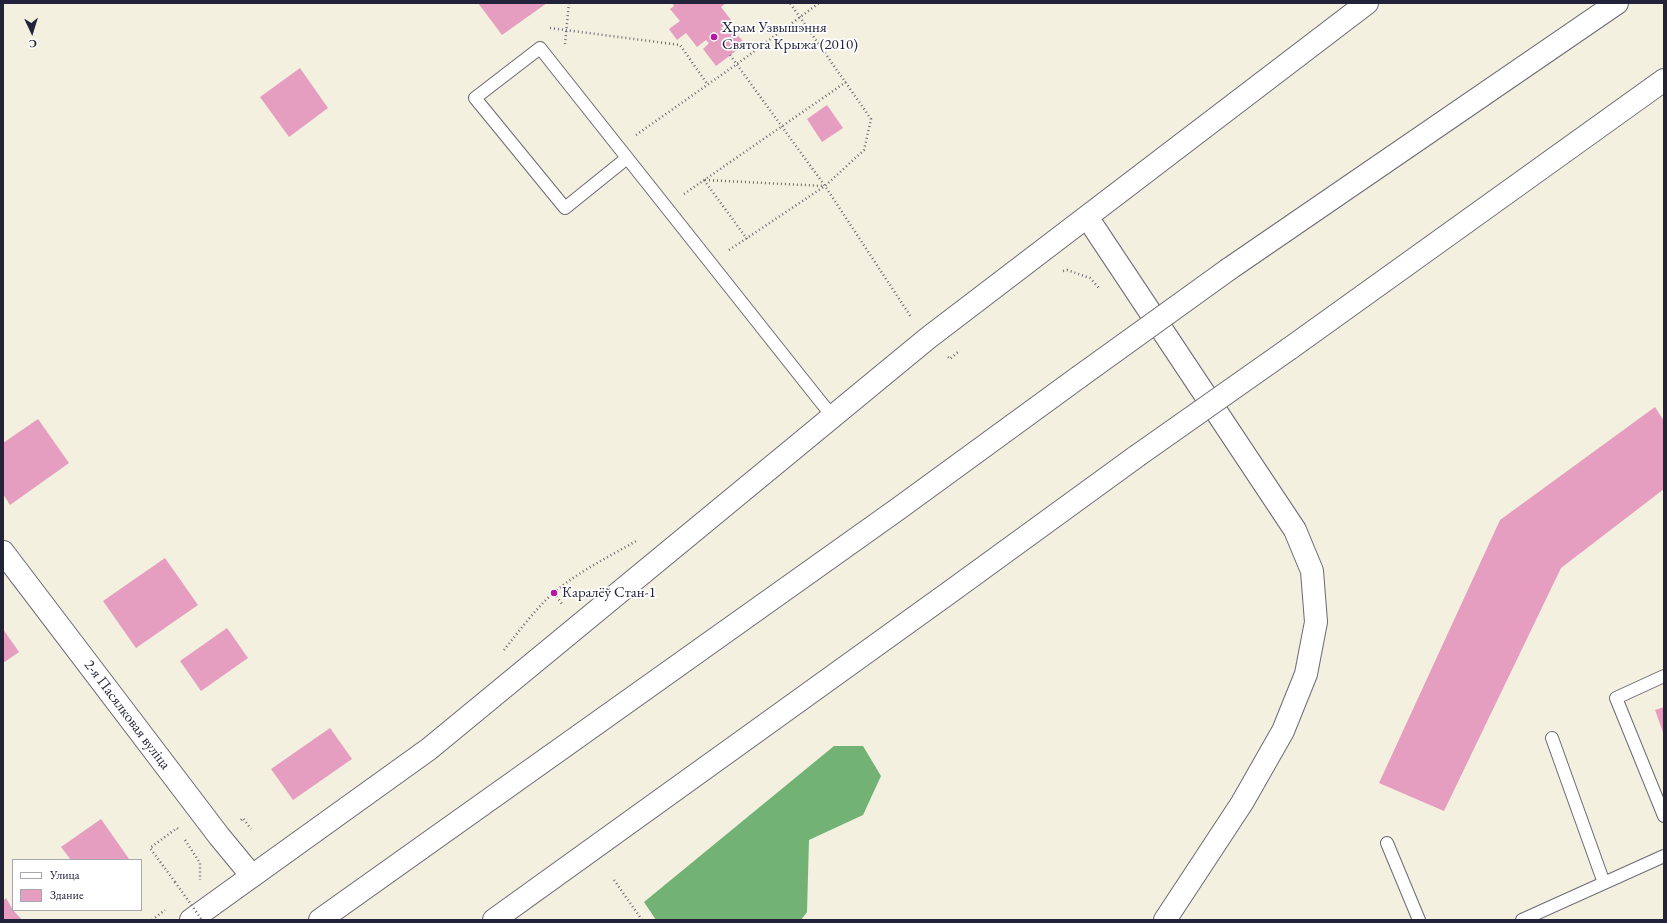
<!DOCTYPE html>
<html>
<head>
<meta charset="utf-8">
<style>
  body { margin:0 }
  #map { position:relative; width:1667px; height:923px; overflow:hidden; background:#f3f0df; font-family:"EB Garamond",serif }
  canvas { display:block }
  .frame { position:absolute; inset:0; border:4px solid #22223b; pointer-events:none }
  .legend { position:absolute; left:12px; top:859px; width:130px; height:52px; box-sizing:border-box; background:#fff; border:1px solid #a7a7b1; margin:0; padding:5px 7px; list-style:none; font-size:12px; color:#22223b }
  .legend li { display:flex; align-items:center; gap:8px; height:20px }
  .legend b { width:20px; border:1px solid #a7a7b1 }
  .north { position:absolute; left:12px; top:12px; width:40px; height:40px; -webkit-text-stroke:3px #fff; paint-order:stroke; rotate:176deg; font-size:11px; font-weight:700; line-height:16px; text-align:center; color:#22223b }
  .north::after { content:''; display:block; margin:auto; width:14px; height:18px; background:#22223b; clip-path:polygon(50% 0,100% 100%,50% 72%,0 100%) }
</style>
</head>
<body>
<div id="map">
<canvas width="1667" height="923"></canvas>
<div class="frame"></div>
<ul class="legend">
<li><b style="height:5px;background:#fff"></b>Улица</li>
<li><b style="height:11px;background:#e59dc0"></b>Здание</li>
</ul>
<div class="north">С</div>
</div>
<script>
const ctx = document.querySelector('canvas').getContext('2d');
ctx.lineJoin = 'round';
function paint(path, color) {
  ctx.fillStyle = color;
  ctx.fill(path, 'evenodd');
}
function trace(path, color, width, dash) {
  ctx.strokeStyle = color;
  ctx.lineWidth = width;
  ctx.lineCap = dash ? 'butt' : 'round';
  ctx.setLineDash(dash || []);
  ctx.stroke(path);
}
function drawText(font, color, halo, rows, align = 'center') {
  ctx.font = font + ' "EB Garamond",serif';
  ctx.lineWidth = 3.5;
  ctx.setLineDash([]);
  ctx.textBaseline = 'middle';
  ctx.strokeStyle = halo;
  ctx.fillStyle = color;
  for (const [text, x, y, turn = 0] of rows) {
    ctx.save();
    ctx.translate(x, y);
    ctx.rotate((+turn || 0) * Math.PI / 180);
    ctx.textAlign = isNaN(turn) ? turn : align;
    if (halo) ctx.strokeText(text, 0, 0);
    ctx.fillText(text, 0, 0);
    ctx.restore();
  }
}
const forest = new Path2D(`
  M834,746H863L881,776L863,815L809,840L807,912L801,920H656L644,902Z`);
const building = new Path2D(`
  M478,3H547L502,35Z
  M672,3H726L721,7L731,20L721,28L726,34L732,28L745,44L716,66L703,49L709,43L706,40L697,47L686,33L677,40L669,29L680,21L670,9L674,6Z
  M300,68L328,108L289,137L260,97Z
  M827,105L843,128L822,142L807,119Z
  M1655,407L1664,421V489L1561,568L1444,811L1379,783L1500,520Z
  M38,419L69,463L10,505L3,494V443Z
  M165,558L198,605L136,648L103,601Z
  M227,628L248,658L201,691L180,661Z
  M3,629L19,652L3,663Z
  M1664,707V735L1655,710Z
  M330,728L352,759L293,800L271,769Z
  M101,819L129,859L71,860L61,847Z
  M6,898L13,910L22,920H3V901Z`);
const path = new Path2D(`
  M550,28L680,45L708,85
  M565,44L569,3
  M730,55L825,186L911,317
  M636,135L737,64L819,3
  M704,180L747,239
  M705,180L824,186
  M684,194L846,82
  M729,250L825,186L864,150L871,119L790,3
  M1063,271L1067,270L1090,278L1099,288
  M948,357L950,359L958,352
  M554,593L562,604
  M504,650C516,635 528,619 541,605C567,577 605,559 638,540
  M241,820L243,818L251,829
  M185,840L200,863V880
  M614,880L642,920
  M175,882L150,848L177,828L178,829
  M152,920L165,910`);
const lane = new Path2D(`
  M627,158L565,208L475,98L540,48L820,401L833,417
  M1664,676L1616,698L1664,816
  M1552,738L1604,883
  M1387,843L1419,920
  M1522,920L1664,856`);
const street = new Path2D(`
  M3,552L219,836L252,876`);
const secondary = new Path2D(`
  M1087,217L1295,530L1312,571L1316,622L1306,674L1283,731L1242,803L1165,920
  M191,920L429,749L928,338L1367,3`);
const highway = new Path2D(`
  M1229,269L1617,3
  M1289,349L1664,80
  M320,920L898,509L1079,377
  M494,920L950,592L1137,456`);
const pathBridge = new Path2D(`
  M175,882L202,920`);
const highwayBridge = new Path2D(`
  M1079,377L1229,269
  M1137,456L1289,349`);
const markers = [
  [714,37,4,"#b5179e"],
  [554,593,4,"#b5179e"]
];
const poiNames = [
  ["Храм Узвышэння",722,28],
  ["Святога Крыжа (2010)",722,45],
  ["Каралёў Стан-1",562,593]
];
const streetNames = [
  ["2-я Пасялковая вуліца",127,715,53]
];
paint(forest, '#72b274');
paint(building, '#e59dc0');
trace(lane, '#6b6a74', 14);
trace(street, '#6b6a74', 24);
trace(secondary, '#6b6a74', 24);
trace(highway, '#6b6a74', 24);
trace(path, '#6b6a74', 2.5, [1, 3]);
trace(lane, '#fff', 12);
trace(street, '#fff', 22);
trace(secondary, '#fff', 22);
trace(highway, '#fff', 22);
trace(highwayBridge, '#6b6a74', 24, []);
trace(pathBridge, '#6b6a74', 2.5, [1, 3]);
trace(highwayBridge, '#fff', 22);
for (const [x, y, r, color] of markers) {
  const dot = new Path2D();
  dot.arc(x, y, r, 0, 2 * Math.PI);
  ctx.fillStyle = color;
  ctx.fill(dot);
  trace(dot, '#fff', 1.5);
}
drawText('15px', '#22223b', '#fff', poiNames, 'left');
drawText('15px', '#22223b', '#fff', streetNames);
</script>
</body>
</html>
